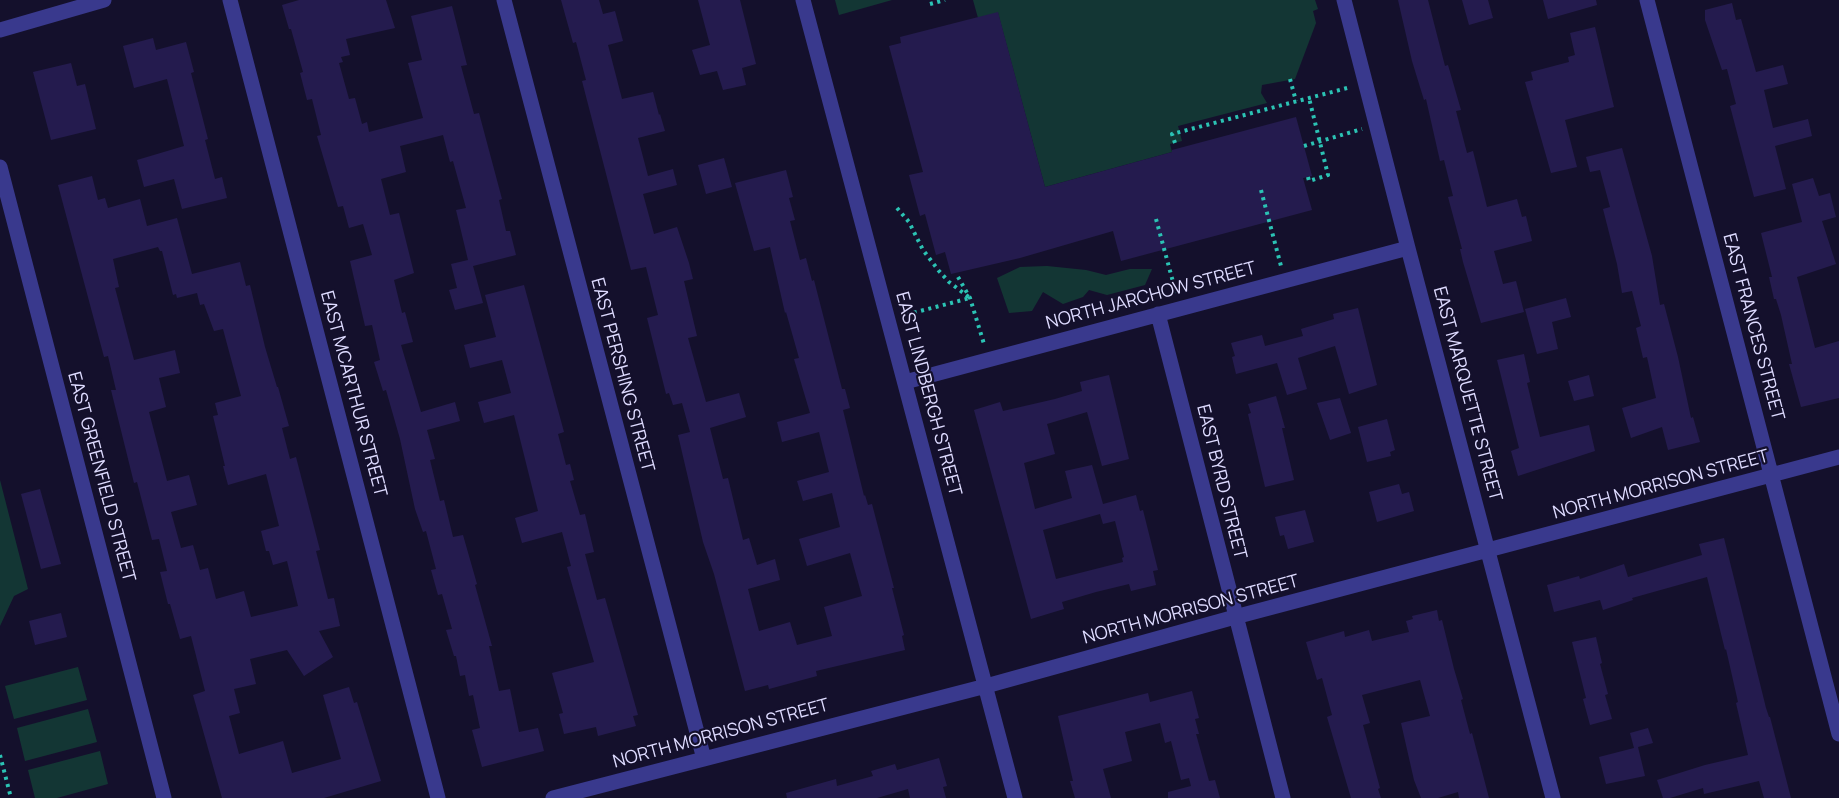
<!DOCTYPE html>
<html>
<head>
<meta charset="utf-8">
<style>
  body { margin:0 }
  canvas { display:block; background:#14102c }
</style>
</head>
<body>
<canvas width="1839" height="798"></canvas>
<script>
const ctx = document.querySelector('canvas').getContext('2d');
ctx.lineJoin = 'round';
function paint(path, color) {
  ctx.fillStyle = color;
  ctx.fill(path, 'evenodd');
}
function trace(path, color, width, dash) {
  ctx.strokeStyle = color;
  ctx.lineWidth = width;
  ctx.lineCap = dash ? 'butt' : 'round';
  ctx.setLineDash(dash || []);
  ctx.stroke(path);
}
function drawText(font, color, halo, rows, align = 'center') {
  ctx.font = font + ' Manrope,sans-serif';
  ctx.lineWidth = 4.5;
  ctx.setLineDash([]);
  ctx.textBaseline = 'middle';
  ctx.strokeStyle = halo;
  ctx.fillStyle = color;
  for (const [text, x, y, turn = 0] of rows) {
    ctx.save();
    ctx.translate(x, y);
    ctx.rotate((+turn || 0) * Math.PI / 180);
    ctx.textAlign = isNaN(turn) ? turn : align;
    if (halo) ctx.strokeText(text, 0, 0);
    ctx.fillText(text, 0, 0);
    ctx.restore();
  }
}
const green = new Path2D(`
  M835,0H892L839,15Z
  M973,0H1315L1318,9L1313,11L1316,23L1295,79L1262,85L1261,93L1267,103L1178,126L1182,141L1170,144L1172,152L1045,187L998,13L978,18Z
  M1047,266L1086,270L1106,275L1130,269H1152L1145,285L1107,295L1089,290L1083,297L1063,304L1043,292L1032,311L1009,313L997,278L1020,267Z
  M0,480L28,589L14,596L0,626Z
  M78,667L87,700L14,719L5,686Z
  M88,709L97,742L25,761L17,728Z
  M100,751L108,784L57,798H35L28,770Z`);
const building = new Path2D(`
  M299,0H386L395,28L346,39L350,55L341,57L343,62L339,63L349,99L355,98L362,124L367,122L369,132L423,118L408,63L422,60L411,16L452,6L467,65L461,66L474,114L479,113L502,199L499,200L506,231H510L516,255L473,266L483,303L455,310L449,290L457,288L451,264L468,260L456,210L466,208L453,161L450,162L443,135L400,146L406,172L381,179L390,215L399,213L414,273L394,280L402,313L405,312L413,342L401,345L421,412L455,402L460,421L427,430L435,459L430,460L440,501L444,500L453,537L463,535L477,584L475,585L492,646H489L499,691L510,689L519,732L538,728L544,751L482,767L472,730L480,728L473,695L469,696L465,675L460,676L456,656H454L446,630L452,629L442,594L438,595L431,570L436,569L426,531L423,532L415,509L400,439L386,390L383,391L374,362L380,360L372,325L365,326L350,261L372,255L363,224L349,228L343,206L338,207L317,136L321,135L312,99L307,100L300,73L303,72L291,29H289L282,5Z
  M561,0H599L603,14L615,11L623,41L608,45L622,99L653,92L659,115L660,114L665,131L638,138L648,176L673,169L677,185L643,194L654,234L677,227L689,263L693,279L684,281L697,336L688,338L706,402L739,393L746,417L710,428L723,479L728,478L743,540L749,538L757,565L775,559L780,580L748,589L759,631L790,622L797,645L832,636L824,607L862,596L850,553L807,566L799,539L840,527L832,493L803,501L797,481L829,472L819,432L782,442L777,422L810,413L794,359L799,358L786,312L785,313L770,247L754,251L735,183L786,170L793,197L789,198L795,220L790,221L800,260L806,258L812,281L814,280L842,389H845L850,408L843,410L864,496L865,495L868,505L872,504L894,588H892L904,635L902,636L905,650L816,671L817,676L769,689L768,685L745,691L714,574L703,542L678,435L690,432L682,403L673,405L669,393L666,394L647,318L658,315L646,267L631,270L582,81L586,80L576,42L573,43Z
  M698,0H740L756,64L742,68L746,85L723,90L717,71L700,75L692,50L710,45Z
  M1398,0H1428L1445,66L1448,65L1461,110L1456,111L1467,153L1473,151L1487,207L1517,199L1522,217L1526,216L1532,241L1494,251L1503,284L1516,281L1524,312L1481,323L1463,262L1460,249H1462L1448,197L1453,196L1444,160L1440,161L1426,99L1424,100L1412,61Z
  M1462,0H1488L1493,18L1469,25Z
  M1543,0H1596L1597,5L1548,19Z
  M1732,3L1736,20L1741,19L1756,72L1783,65L1788,84L1764,90L1773,128L1808,119L1812,136L1775,146L1786,189L1754,197L1730,106L1736,104L1727,69L1722,70L1705,20V10Z
  M998,12L1045,187L1172,152V150L1296,117L1312,176L1303,178L1312,210L1121,261L1113,231L1020,258L951,274L945,252L936,255L925,214L920,216L909,175L923,172L889,46L901,43L900,37Z
  M1595,27L1614,107L1565,120L1577,167L1551,173L1525,82L1533,80L1531,72L1569,62L1568,57L1575,55L1570,33Z
  M153,38L156,50L186,42L194,72L191,73L208,139L205,140L215,179L222,177L227,198L182,209L174,179L144,187L137,160L184,146L167,79L134,88L123,46Z
  M71,63L77,86L85,84L96,129L51,140L33,72Z
  M1622,148L1652,256L1660,305L1664,304L1678,357L1691,418L1693,417L1700,442L1668,450L1662,427L1631,438L1622,408L1656,398L1647,357L1643,358L1636,328L1641,326L1632,291L1622,293L1617,264L1603,209L1610,207L1600,170L1590,172L1586,157Z
  M724,158L732,187L706,194L698,165Z
  M92,176L98,200L105,198L108,208L140,199L147,226L177,218L192,274L240,262L246,286L250,285L265,347L277,387H278L289,426L282,428L290,459L296,457L320,550L316,551L328,599L334,598L340,626L319,631L333,657L304,676L287,650L250,659L256,684L234,689L240,713L229,716L239,754L283,741L292,773L341,759L323,695L349,687L354,703L357,702L381,781L324,798H222L193,695L205,691L191,636L180,639L170,604H168L160,572L167,571L159,539L152,540L137,482L134,483L111,390H116L108,356L104,357L58,185ZM158,247L160,251H162L173,295L176,294L177,298L197,293L200,305L204,304L214,331L223,329L241,396L215,403L218,415L213,416L225,466H223L228,485L266,474L279,526L261,531L266,551H269L273,565L287,561L298,606L251,617L244,591L216,599L208,568L200,570L193,545L181,548L171,512L197,505L189,475L167,481L149,412L166,407L159,378L180,373L175,350L134,360L115,288L119,287L113,259Z
  M1813,178L1819,196L1830,193L1836,217L1822,221L1836,264L1797,277L1815,348L1839,341V398L1801,407L1789,364H1792L1781,315L1776,299H1774L1769,277H1772L1761,233L1802,222L1792,184Z
  M524,285L564,432L558,434L566,465L570,464L574,480L570,481L580,515L585,514L594,552L585,554L597,600L605,598L638,715L633,716L636,726L598,736L596,727L564,734L559,714L563,713L552,673L594,662L567,567L571,566L562,532L522,543L515,518L538,511L514,415L484,423L478,402L511,393L502,360L470,368L464,345L496,337L485,295Z
  M1566,298L1571,317L1552,322L1558,349L1537,354L1525,309Z
  M1358,308L1377,385L1349,394L1335,346L1298,358L1307,389L1287,395L1277,363L1236,374L1232,357L1235,356L1231,343L1262,335L1265,346L1303,336L1301,329L1334,319L1333,314Z
  M1524,354L1530,382L1527,383L1540,437L1589,425L1595,451L1518,476L1511,451L1519,448L1497,360Z
  M1109,375L1129,459L1102,466L1087,412L1047,424L1055,454L1024,463L1035,509L1072,498L1065,471L1092,465L1103,504L1136,495L1140,511L1143,510L1158,570L1153,571L1156,585L1131,591L1129,584L1096,592L1062,602L1064,609L1031,619L974,410L1000,402L1003,411L1055,399L1082,391L1080,382ZM1100,514L1103,524L1115,521L1124,557L1122,558L1123,562L1056,579L1043,530Z
  M1589,375L1594,396L1574,401L1568,381Z
  M1276,396L1285,428H1282L1294,480L1265,487L1248,414L1251,413L1248,404Z
  M1340,398L1351,433L1330,440L1317,403Z
  M1387,419L1395,450L1390,452L1391,456L1367,462L1358,427Z
  M1399,484L1402,494L1409,492L1414,511L1377,522L1369,492Z
  M40,489L61,564L41,569L21,494Z
  M1305,510L1314,542L1288,549L1284,535L1280,536L1275,517Z
  M1724,538L1766,708L1769,717H1770L1791,798H1764L1759,781L1704,794L1703,788L1670,798H1663L1657,780L1705,765L1748,755L1736,703L1738,702L1726,649L1725,650L1707,577L1632,598L1633,600L1603,610L1600,600L1554,612L1547,585L1579,576L1580,579L1624,564L1628,577L1702,555L1699,544Z
  M1437,610L1439,621L1442,620L1454,669L1463,699L1461,700L1470,734L1472,733L1489,798H1459L1458,792L1438,798H1421L1414,780L1401,723L1430,716L1420,680L1362,695L1370,723L1363,725L1380,788L1378,789L1381,798H1351L1327,717L1332,715L1322,678L1317,680L1306,642L1344,631L1345,637L1369,630L1372,641L1409,632L1406,621L1413,619L1412,616Z
  M61,613L67,637L35,645L29,621Z
  M1596,637L1602,663L1600,664L1608,694L1605,695L1612,719L1590,725L1583,699L1586,698L1572,642Z
  M1192,691L1199,718L1195,719L1199,734H1196L1209,781L1215,780L1220,798H1168V792L1191,786L1189,778L1181,780L1171,741L1165,743L1160,723L1125,732L1132,761L1103,769L1111,798H1075L1070,781H1073L1058,716L1148,693L1150,702Z
  M1648,728L1653,743L1638,747L1645,776L1606,784L1599,757L1634,748L1630,733Z
  M939,758L947,786L943,787L946,798H910L908,789L877,798H787L786,793L836,779L837,786L873,776L871,771L895,764L897,770Z`);
const path = new Path2D(`
  M930,4L945,0
  M1290,79L1296,101
  M1175,143L1172,134L1351,87
  M1304,146L1362,129
  M1308,177L1309,181L1328,175L1309,98
  M1261,190L1281,266
  M897,208L909,222L923,250L939,271L949,282L970,298L905,315
  M1156,219L1176,293
  M958,277L970,298L984,344
  M0,755L11,798`);
const street = new Path2D(`
  M230,0L438,798
  M504,0L704,759
  M803,0L1015,798
  M1344,0L1408,248L1553,798
  M1647,0L1839,734
  M0,30L104,0
  M0,167L164,798
  M1158,314L1283,798
  M905,382L1408,248
  M553,798L986,686L1235,617L1839,457`);
const streetNames = [
  ["NORTH JARCHOW STREET",1151,296,-15],
  ["EAST FRANCES STREET",1753,327,75],
  ["EAST PERSHING STREET",622,375,75],
  ["EAST MCARTHUR STREET",353,394,75],
  ["EAST LINDBERGH STREET",928,394,75],
  ["EAST MARQUETTE STREET",1467,394,75],
  ["EAST GREENFIELD STREET",101,477,75],
  ["EAST BYRD STREET",1221,482,76],
  ["NORTH MORRISON STREET",1661,485,-15],
  ["NORTH MORRISON STREET",1191,610,-15],
  ["NORTH MORRISON STREET",721,734,-15]
];
paint(green, '#133634');
paint(building, '#241b4e');
trace(path, '#2bc3b4', 4, [3, 4.5]);
trace(street, '#39398d', 15);
drawText('18px', '#dedbff', '#14102c', streetNames);
</script>
</body>
</html>
